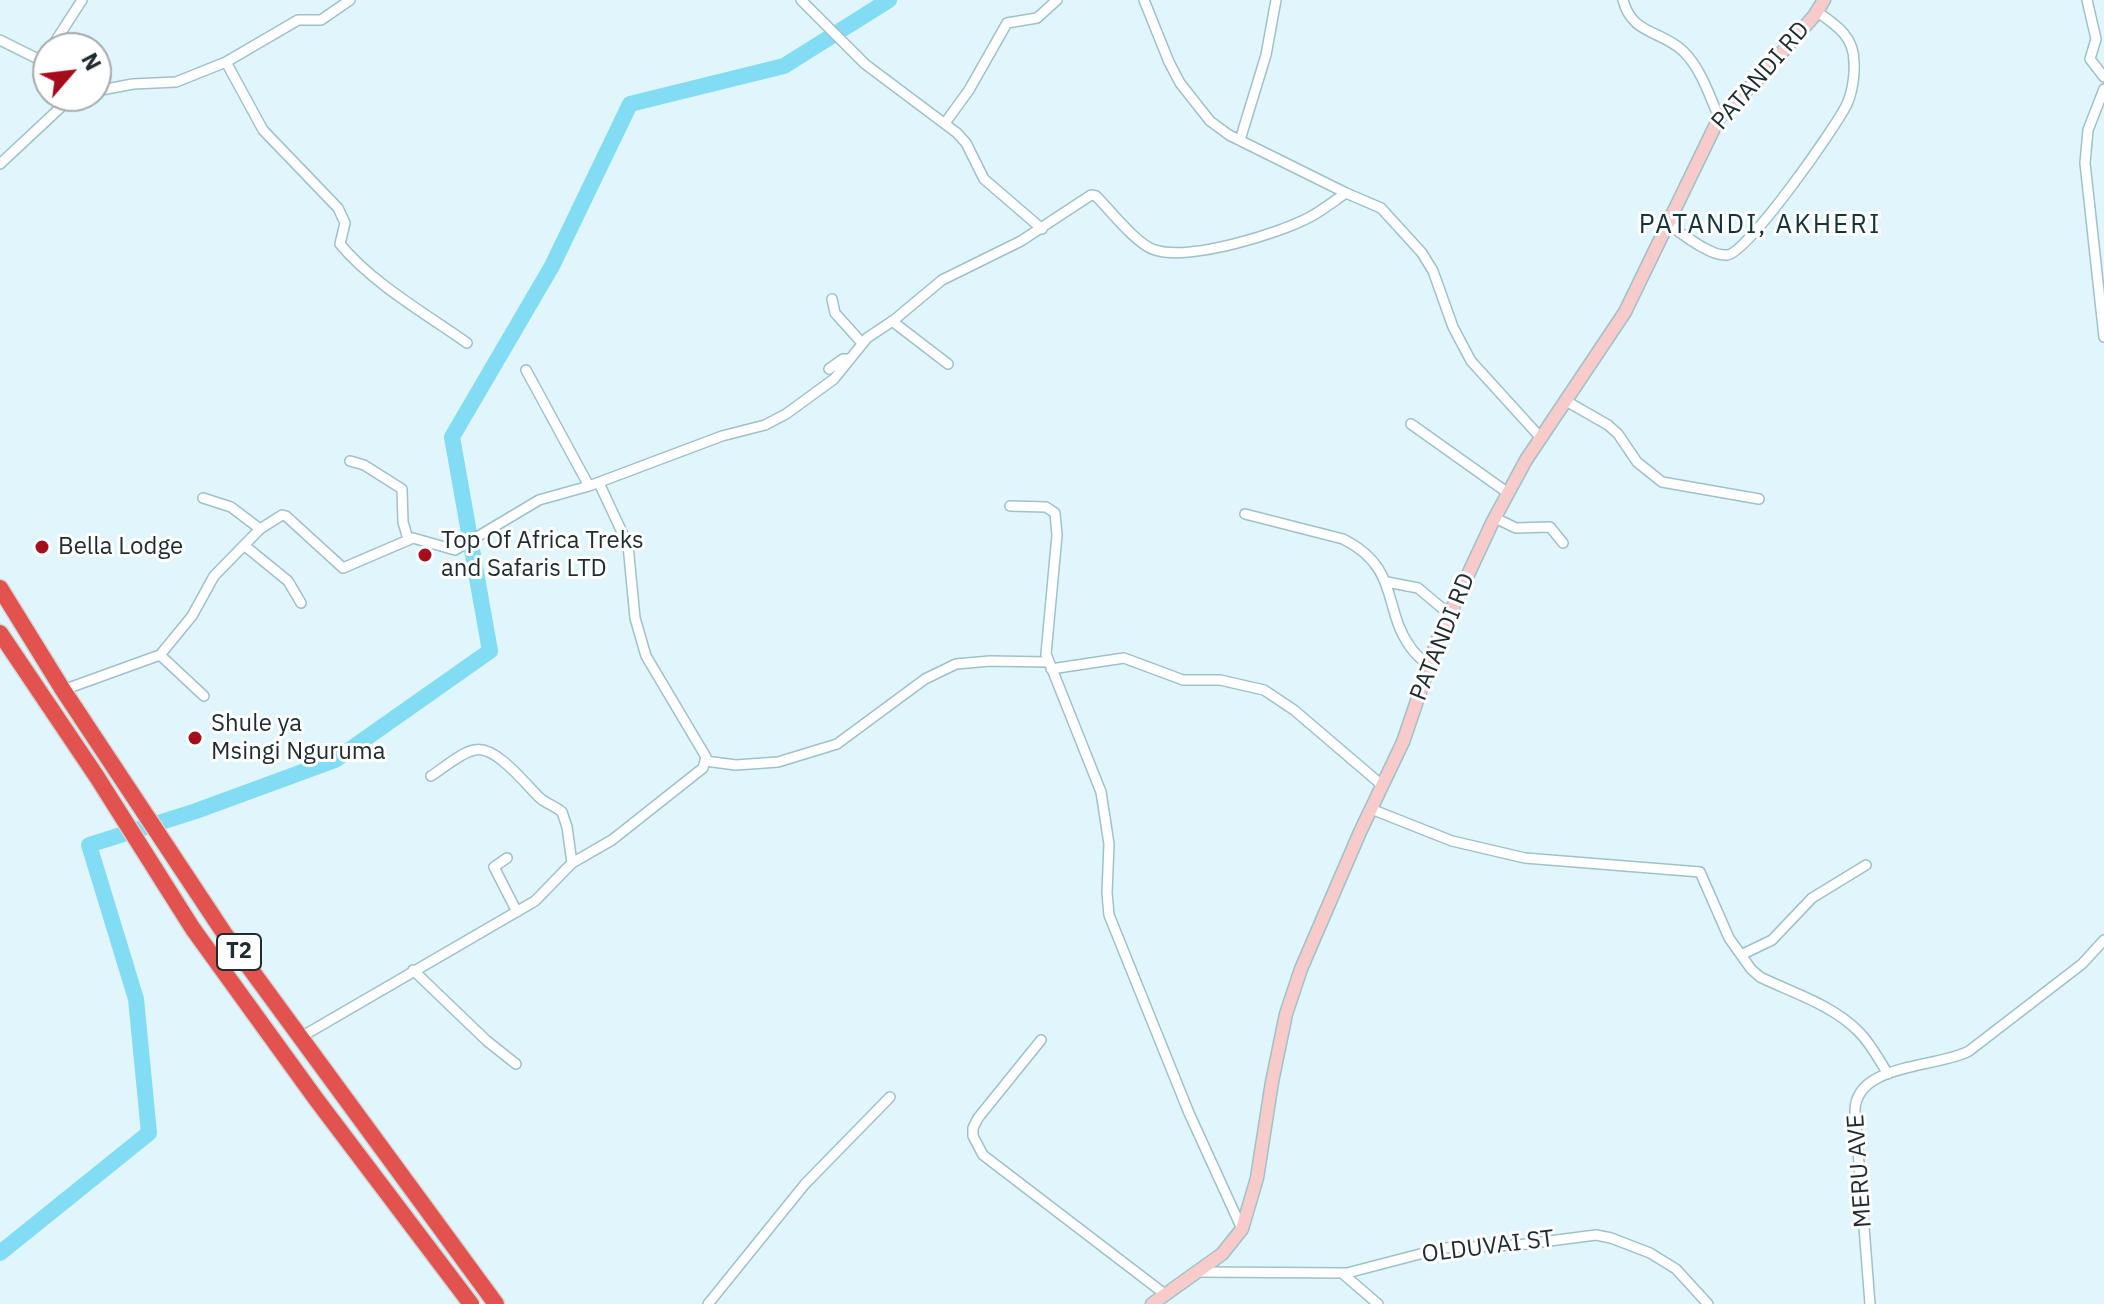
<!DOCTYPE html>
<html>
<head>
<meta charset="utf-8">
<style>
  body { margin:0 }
  #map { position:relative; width:2104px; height:1304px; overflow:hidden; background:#e1f6fc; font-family:"IBM Plex Sans",sans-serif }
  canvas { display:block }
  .north { position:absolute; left:32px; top:32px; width:80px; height:80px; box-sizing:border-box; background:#fff; border:2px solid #a5aaac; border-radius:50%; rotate:62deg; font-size:22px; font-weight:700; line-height:32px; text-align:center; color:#1e2b2f }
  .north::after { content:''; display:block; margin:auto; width:28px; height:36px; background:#a50d1c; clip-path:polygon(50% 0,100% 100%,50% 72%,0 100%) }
</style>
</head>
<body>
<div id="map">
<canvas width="2104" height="1304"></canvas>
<div class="north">N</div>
</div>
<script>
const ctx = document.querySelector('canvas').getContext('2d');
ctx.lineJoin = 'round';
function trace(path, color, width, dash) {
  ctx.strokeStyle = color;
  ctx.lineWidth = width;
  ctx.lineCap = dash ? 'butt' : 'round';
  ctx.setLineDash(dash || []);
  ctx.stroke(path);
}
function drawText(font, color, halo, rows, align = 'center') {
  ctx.font = font + ' "IBM Plex Sans",sans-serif';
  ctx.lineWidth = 6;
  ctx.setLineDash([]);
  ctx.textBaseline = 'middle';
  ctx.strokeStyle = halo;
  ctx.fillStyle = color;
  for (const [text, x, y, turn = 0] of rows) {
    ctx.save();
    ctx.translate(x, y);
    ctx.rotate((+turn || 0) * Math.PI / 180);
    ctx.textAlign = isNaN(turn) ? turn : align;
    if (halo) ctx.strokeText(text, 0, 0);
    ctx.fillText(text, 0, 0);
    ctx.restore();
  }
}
const river = new Path2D(`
  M0,1253L149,1133L136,999L89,845L196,811L335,760L490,651L452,437L552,266L630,104L784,66L889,0`);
const street = new Path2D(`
  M801,0L865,64L957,133L966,143L984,179L1042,229
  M1144,0L1169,62L1180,83L1210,121L1229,135L1346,193L1381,208L1422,253L1433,271L1453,327L1471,361L1541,438
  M1623,0C1632,35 1661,30 1683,51C1700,67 1710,96 1719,118
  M2087,0L2096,39L2090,59L2104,77
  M0,40L48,64
  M51,48L82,0
  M226,62L263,130L338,208L345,223L340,244C372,283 426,314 467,343
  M2104,89L2088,130L2085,163L2104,337
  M96,91L133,84L176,82L226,62L298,20H321L350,0
  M945,123L969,90L1007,23L1037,18L1057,0
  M1240,140L1266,55L1276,0
  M0,164L61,107L79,96
  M1668,224C1681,233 1711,257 1727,255C1747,254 1836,127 1847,104C1852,93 1855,75 1854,62C1854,36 1836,25 1816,11
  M832,299L835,313L862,343
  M892,321L948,364
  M829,369L843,359H847
  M526,370L589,486
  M1566,401L1608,425L1618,434L1637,462L1662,482L1759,499
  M1411,424L1508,493
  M350,461L364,465L402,489L403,522L408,539
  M203,498L231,507L260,529
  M1010,506L1046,507L1055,513L1057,535L1046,654L1101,792L1109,844L1107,893L1109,915L1189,1113L1242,1229
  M1245,514L1343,539C1401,568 1382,609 1411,648C1416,655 1423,661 1429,666
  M1495,518L1516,528L1550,527L1563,543
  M245,546L288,581L301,603
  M1387,582L1418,588L1449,614
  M160,655L204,696
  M1051,669L1124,658L1183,680H1220L1264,690L1294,710L1383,786
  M63,690L160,655L192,616L214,576L260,529L282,515L286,516L343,568L413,538L455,550L539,500L589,486L722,436L765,425L786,414L834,379L867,338L894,320L942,280L1021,241L1091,195L1096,196C1110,210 1137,245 1155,250C1190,261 1278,234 1310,217C1323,210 1334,201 1346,193
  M705,761L736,765L778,762L837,744L925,679L956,664L990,661L1048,662
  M431,776C444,768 461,752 475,750C496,745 527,786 540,798C547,804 555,806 562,812L567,827L572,863
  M1371,809L1452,841L1525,858L1700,872L1729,938L1751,969L1760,977C1793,993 1833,1005 1859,1032C1871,1044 1879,1060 1888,1074
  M507,858L494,867L517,912
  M1741,955L1772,940L1812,898L1866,865
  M413,970L487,1041L516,1064
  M301,1037L535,901L572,863L612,840L703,768L706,757L646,656L635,618L628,545L599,483
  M1041,1040L978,1118L973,1128V1136L983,1155L1166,1295
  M1198,1272L1347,1273L1443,1248L1518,1245L1596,1235L1611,1238L1650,1253L1676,1269L1708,1304
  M1342,1273L1378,1304
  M708,1304L805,1184L890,1097
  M1870,1304L1855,1112C1854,1063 1938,1068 1969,1051L2082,964L2104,940`);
const secondary = new Path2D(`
  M1152,1304L1222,1254L1242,1229L1257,1178L1272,1082L1286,1014L1301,969L1360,832L1403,742L1438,639L1493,521L1526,460L1625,312L1719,118L1762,75L1814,16L1824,0`);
const highway = new Path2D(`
  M0,588L63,690L224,933L496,1304
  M0,633L97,777L193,929L316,1099L471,1304`);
const markers = [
  [42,547,8,"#a50d1c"],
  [425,555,8,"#a50d1c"],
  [195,738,8,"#a50d1c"]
];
const shields = [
  [239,952,44]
];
const shieldNames = [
  ["T2",239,952]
];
const streetNames = [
  ["PATANDI RD",1761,76,-49],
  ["PATANDI RD",1443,637,-68],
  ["MERU AVE",1860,1171,-94],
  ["OLDUVAI ST",1488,1247,-7]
];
const poiNames = [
  ["Top Of Africa Treks",441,541],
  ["and Safaris LTD",441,569],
  ["Bella Lodge",58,547],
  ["Shule ya",211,724],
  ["Msingi Nguruma",211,752]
];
const neighbourhoodNames = [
  ["PATANDI, AKHERI",1760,225]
];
trace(river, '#81dcf4', 16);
trace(street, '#9fc1ca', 12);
trace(secondary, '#9fc1ca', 15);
trace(highway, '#d2d5d5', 19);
trace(street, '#fff', 9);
trace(secondary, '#f6cbca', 12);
trace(highway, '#e25350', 16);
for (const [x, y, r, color] of markers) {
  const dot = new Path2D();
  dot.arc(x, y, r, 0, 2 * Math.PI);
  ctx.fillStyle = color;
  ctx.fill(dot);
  trace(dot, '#fff', 3);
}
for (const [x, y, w] of shields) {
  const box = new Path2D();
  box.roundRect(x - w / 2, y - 18, w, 36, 6);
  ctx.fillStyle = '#fff';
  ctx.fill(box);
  trace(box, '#1e2b2f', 2);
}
drawText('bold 22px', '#1e2b2f', null, shieldNames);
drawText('24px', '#1e2b2f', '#fff', streetNames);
drawText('24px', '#1e2b2f', '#fff', poiNames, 'left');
ctx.letterSpacing = '2px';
drawText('26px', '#15333b', '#fff', neighbourhoodNames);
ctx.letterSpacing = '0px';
</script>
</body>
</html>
